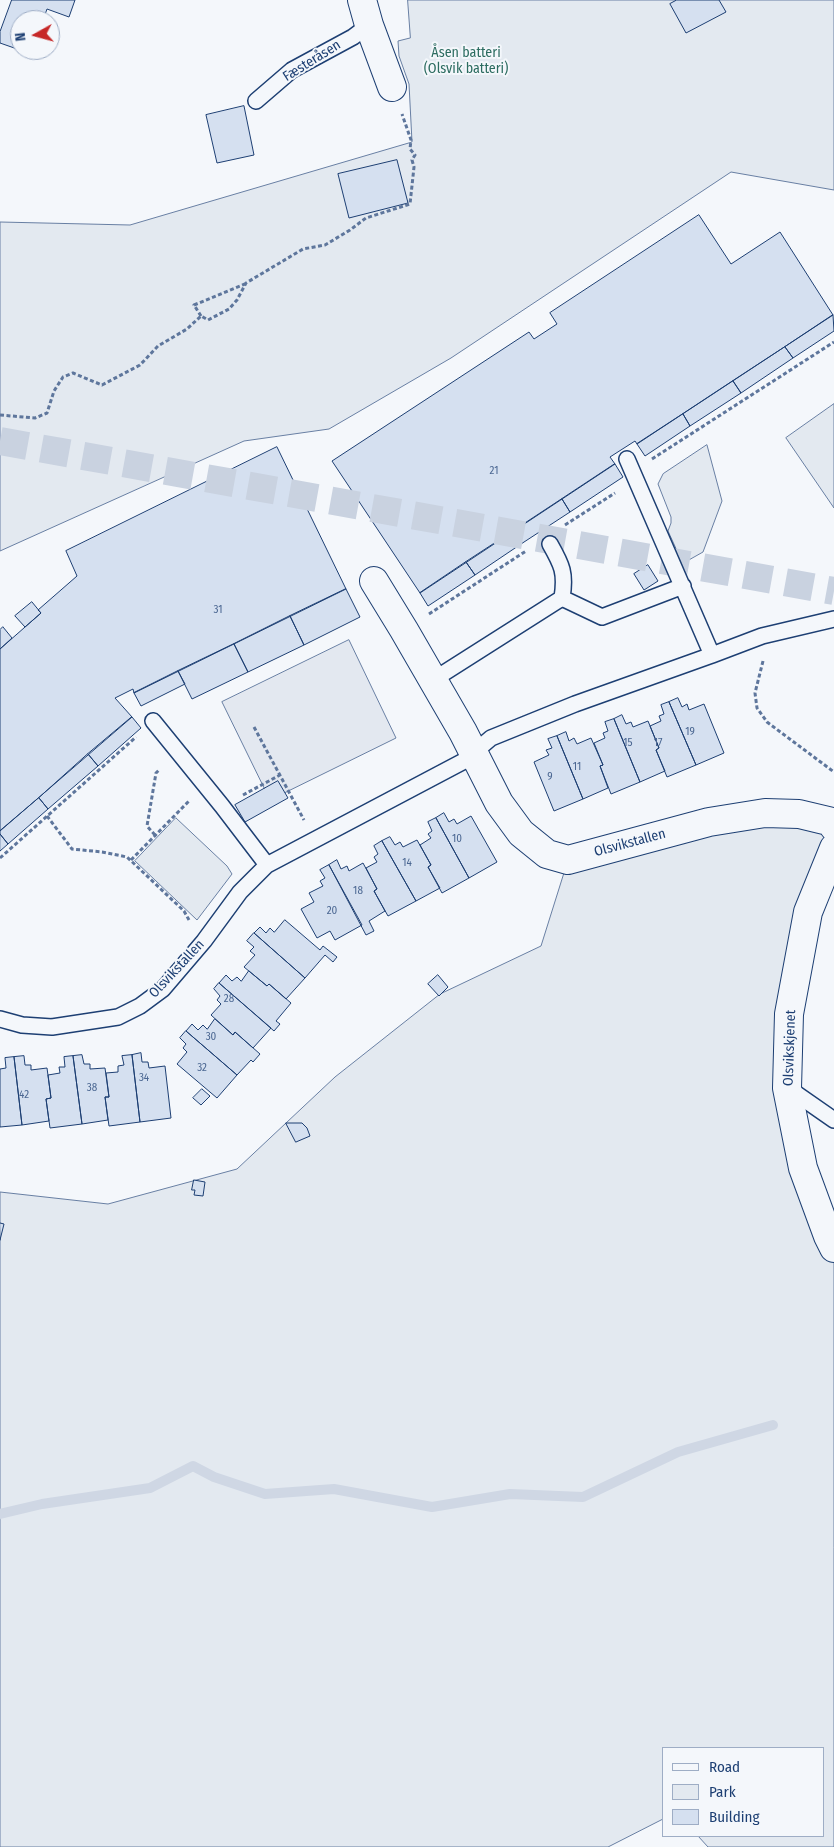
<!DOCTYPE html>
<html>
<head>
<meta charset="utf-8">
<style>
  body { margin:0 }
  #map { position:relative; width:834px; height:1847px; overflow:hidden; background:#f4f7fb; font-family:"Fira Sans Condensed",sans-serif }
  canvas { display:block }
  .legend { position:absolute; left:662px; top:1747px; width:162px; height:90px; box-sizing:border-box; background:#f4f7fb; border:1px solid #9eadc5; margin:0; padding:6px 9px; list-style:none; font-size:15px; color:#1d3f73 }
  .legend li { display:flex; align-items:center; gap:10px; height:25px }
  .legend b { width:25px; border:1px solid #9eadc5 }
  .north { position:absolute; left:10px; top:10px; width:50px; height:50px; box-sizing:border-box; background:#f4f7fb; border:1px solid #9eadc5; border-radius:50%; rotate:263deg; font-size:14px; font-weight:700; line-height:20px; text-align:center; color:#1d3f73 }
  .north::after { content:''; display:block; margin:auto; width:18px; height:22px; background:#c62828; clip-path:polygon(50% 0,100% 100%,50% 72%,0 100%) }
</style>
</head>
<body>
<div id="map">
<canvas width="834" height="1847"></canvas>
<ul class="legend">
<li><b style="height:6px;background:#f4f7fb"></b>Road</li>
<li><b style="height:14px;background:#e3e9f0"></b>Park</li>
<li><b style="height:14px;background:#d5e0f0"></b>Building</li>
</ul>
<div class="north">N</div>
</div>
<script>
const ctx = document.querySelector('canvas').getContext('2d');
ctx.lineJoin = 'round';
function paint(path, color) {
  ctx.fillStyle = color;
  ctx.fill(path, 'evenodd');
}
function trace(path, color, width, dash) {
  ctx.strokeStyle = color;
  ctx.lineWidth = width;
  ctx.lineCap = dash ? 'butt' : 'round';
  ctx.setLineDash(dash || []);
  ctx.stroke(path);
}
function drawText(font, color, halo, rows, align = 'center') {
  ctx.font = font + ' "Fira Sans Condensed",sans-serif';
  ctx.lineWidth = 4;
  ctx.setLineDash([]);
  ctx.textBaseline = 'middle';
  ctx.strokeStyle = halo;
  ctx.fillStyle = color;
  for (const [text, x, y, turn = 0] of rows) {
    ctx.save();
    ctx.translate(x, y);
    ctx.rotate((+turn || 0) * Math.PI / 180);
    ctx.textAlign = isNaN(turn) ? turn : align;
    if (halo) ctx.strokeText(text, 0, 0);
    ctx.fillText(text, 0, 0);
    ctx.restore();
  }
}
const green = new Path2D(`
  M408,0H834V190L731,172L451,358L329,429L244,441L0,551V222L130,225L412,142L409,84L399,56L398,41L410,38Z
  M834,404V508L786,438Z
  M707,445L722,501L703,552L687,561L682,553H678L668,531L671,523V517L658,484L663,474Z
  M176,818L227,866L232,874L197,920L135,861Z
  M709,822H832L786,1087L834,1248V1847H708L698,1836H823V1748H663V1819L608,1847H0V1192L108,1204L237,1169L335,1077L440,994L541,946L568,860Z`);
const parking = new Path2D(`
  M349,640L396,738L270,800L222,702Z`);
const stream = new Path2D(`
  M0,1514L42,1504L150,1488L193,1466L214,1477L265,1494L334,1489L432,1507L510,1494L583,1497L678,1452L773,1425`);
const building = new Path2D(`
  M12,0H75L69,17L47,9L43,20H20V50L0,43V32Z
  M677,0H719L726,12L686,33L670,4Z
  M244,106L254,155L217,163L206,115Z
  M397,160L408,203L349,218L338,174Z
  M699,215L731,264L780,232L833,315L637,444L635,441L610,457L615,464L420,593L332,461L529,332L534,339L557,324L550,313Z
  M833,315L834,331L793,358L785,347Z
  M785,347L793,358L741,393L733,381Z
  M733,381L741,393L690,426L683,414Z
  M683,414L690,426L645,456L637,444Z
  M277,447L346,589L134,693L133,689L115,698L132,717L0,831V649L41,613L38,610L77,576L66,551Z
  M615,464L623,477L570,512L562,499Z
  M562,499L570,512L521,544L512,532Z
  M512,532L521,544L475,575L466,562Z
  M466,562L475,575L428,606L420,593Z
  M648,565L658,581L644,590L634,574Z
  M346,589L360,617L304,645L290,616Z
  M32,602L41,613L25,627L15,616Z
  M290,616L304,645L248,672L234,644Z
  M3,627L12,638L0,649V630Z
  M234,644L248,672L192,699L178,671Z
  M178,671L185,684L141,706L134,693Z
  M678,698L682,707L687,704L689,710L704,704L724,753L696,765L669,702Z
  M669,702L696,765L667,777L656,750L659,748L650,726L661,721L659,716L664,714L661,705Z
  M622,715L626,724L631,722L633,727L648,721L659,748L656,750L665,771L640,782L614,719Z
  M132,717L141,728L98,766L88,754Z
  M614,719L640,782L611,794L600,766L603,765L594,743L605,738L603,733L608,731L605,722Z
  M566,732L569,741L574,738L577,744L591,738L603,765L600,766L608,788L583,799L557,736Z
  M557,736L583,799L554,811L534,762L549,755L546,750L552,748L548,739Z
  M88,754L98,766L48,809L39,798Z
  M278,781L288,798L245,822L235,805Z
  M39,798L48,809L8,844L0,834V831Z
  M444,813L449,822L454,819L457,824L471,816L497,862L469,878L436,818Z
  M436,818L469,878L442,893L428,867L431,865L420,845L431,838L428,834L432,831L428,822Z
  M0,834L8,844L0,851Z
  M390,837L395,845L400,842L403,847L417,840L431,865L428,867L440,888L416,901L382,841Z
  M382,841L416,901L388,916L374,891L377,889L366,868L377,862L374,857L378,854L374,846Z
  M337,860L341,869L347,866L349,871L363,863L377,889L374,891L385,911L369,921L374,931L366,935L329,865Z
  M329,865L362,925L335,940L330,931L317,938L301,909L314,902L309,893L323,886L320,881L325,878L320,870Z
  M285,920L320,950L323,946L337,957L333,962L325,955L305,978L254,933L260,927L266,933L270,928L274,932Z
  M254,933L305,978L286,999L269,984L267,986L244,967L255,955L250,951L254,947L247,941Z
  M249,971L267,986L269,984L291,1003L276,1021L280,1024L274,1031L219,983L226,975L232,981L237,977L241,981Z
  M438,975L448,987L439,996L428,984Z
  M219,983L271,1028L253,1048L235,1032L233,1035L211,1015L221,1004L217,1000L220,996L214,989Z
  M215,1019L233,1035L235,1032L260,1054L253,1062L251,1060L237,1075L186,1031L192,1024L198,1030L203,1025L207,1029Z
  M186,1031L237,1075L217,1098L177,1064L187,1052L183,1048L186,1044L180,1038Z
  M141,1053L142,1062H148L149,1068L165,1066L171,1118L140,1122L132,1055Z
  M82,1055L84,1064H90V1069L105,1068L109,1097H105L108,1120L82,1124L73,1056Z
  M132,1055L140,1122L109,1126L105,1097H109L106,1073L118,1072V1066L124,1065L122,1056Z
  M24,1056L25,1065H31V1070L47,1068L51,1098L46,1099L49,1121L22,1125L14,1057Z
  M73,1056L82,1124L50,1128L46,1099L51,1098L48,1075L60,1073L59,1067H65L64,1057Z
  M14,1057L22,1125L0,1127V1069L6,1068L5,1058Z
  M202,1089L210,1096L201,1105L193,1098Z
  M286,1123H302L307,1128L310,1136L296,1142Z
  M194,1180L205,1182L203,1196L194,1195L195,1190H192Z
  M0,1223L4,1224L0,1240Z`);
const primaryTunnel = new Path2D(`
  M0,441L834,591`);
const path = new Path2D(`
  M201,316L194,305L245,284
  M0,415L35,418L47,413L54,391L63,377L73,373L102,385L140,365L158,346L187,329L201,316L208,320L229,309L237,300L246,283L303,249L325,245L350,230L366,218L410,204L414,167L412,160L415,155L410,149L411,140L402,114
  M652,459L834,342
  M565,525L615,493
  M429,614L526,551
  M763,661L755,693L757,708L767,722L834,772
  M254,727L304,820
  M243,795L280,775
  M47,816L72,849L102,852L127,857L184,911L189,920
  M155,835L147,826L156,773L160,769
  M0,858L136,737
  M131,860L189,801`);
const service = new Path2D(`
  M256,101L292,70L353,37L369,25
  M550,544C562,565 566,573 562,598
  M712,655L762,636L834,619
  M433,680L562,598L602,617L683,586
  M153,721L222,806L267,865
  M0,1019L22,1025L52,1027L118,1017L140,1006L163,989L204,941L240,892L267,865L464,761L491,738L575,704L712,655L627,459
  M788,1088L834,1120`);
const minor = new Path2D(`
  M362,0L369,25L392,87
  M374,581L404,630L463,732L499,803L521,833L547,854L568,860L709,822L765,813L799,814L832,822L834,827`);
const secondary = new Path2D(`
  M834,848L808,912L789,1014L787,1088L803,1168L828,1236L834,1248`);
const numberNames = [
  ["21",494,471],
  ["31",218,610],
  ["19",690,732],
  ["15",628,743],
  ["17",658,743],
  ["11",577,767],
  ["9",550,777],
  ["10",457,839],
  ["14",407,863],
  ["18",358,891],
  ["20",332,911],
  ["28",229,999],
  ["30",211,1037],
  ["32",202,1068],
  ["34",144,1078],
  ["38",92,1088],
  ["42",24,1095]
];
const parkNames = [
  ["Åsen batteri",466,53],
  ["(Olsvik batteri)",466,69]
];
const streetNames = [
  ["Fæsteråsen",312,61,-32],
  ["Olsvikstallen",630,843,-15],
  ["Olsvikstallen",177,969,-47],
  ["Olsvikskjenet",790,1048,-88]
];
paint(green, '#e3e9f0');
trace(green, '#687fa3', 1);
paint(parking, '#e3e8f0');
trace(parking, '#687fa3', 1);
trace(stream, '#cfd7e4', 10);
paint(building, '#d5e0f0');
trace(building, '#1d3f73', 1);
trace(primaryTunnel, '#c9d2e0', 28, [28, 14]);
trace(service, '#1d3f73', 18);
trace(minor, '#1d3f73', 30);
trace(secondary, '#1d3f73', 30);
trace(path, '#5e769c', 3, [4, 2.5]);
trace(service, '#f4f7fb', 15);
trace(minor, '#f4f7fb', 28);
trace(secondary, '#f4f7fb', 28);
drawText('11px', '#4b6792', null, numberNames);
drawText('14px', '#2c6c60', '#f4f7fb', parkNames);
drawText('14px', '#1d3f73', '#f4f7fb', streetNames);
</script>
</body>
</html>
